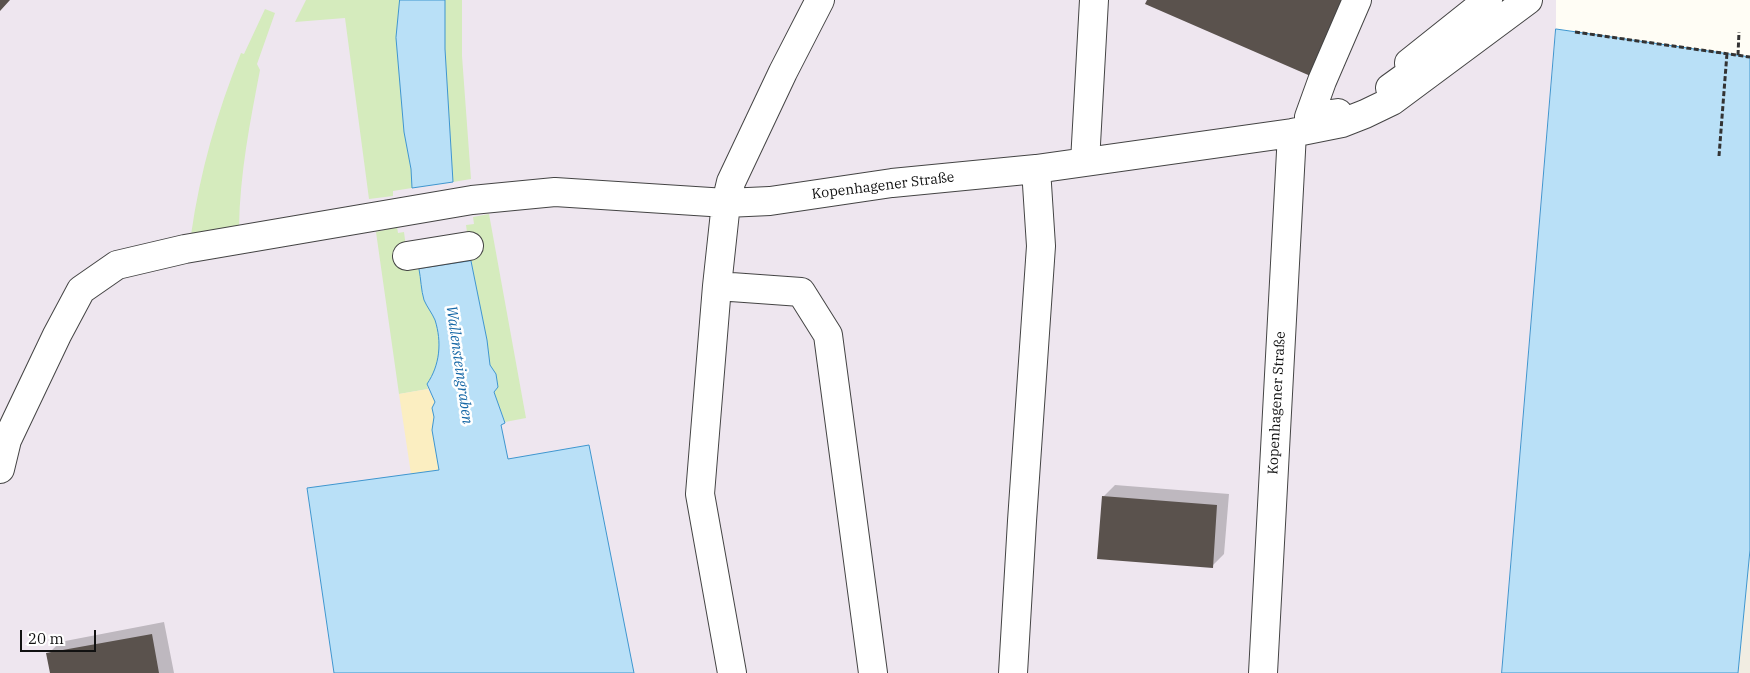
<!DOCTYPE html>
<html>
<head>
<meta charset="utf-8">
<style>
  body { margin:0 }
  #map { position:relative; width:1750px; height:673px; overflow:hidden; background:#fffdf5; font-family:"IBM Plex Serif",serif }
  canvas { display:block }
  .scale { position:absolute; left:20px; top:630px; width:76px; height:22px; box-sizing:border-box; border:2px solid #111; border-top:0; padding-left:6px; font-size:15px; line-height:18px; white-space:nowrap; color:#111; -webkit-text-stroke:4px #fff; paint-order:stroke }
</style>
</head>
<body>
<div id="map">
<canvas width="1750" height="673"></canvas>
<div class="scale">20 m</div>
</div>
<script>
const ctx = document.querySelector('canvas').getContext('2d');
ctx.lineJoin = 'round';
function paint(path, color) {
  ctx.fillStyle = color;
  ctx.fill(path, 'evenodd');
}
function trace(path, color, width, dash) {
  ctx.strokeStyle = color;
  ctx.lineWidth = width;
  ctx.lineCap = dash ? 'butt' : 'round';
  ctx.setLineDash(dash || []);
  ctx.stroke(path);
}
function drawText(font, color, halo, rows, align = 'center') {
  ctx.font = font + ' "IBM Plex Serif",serif';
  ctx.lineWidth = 5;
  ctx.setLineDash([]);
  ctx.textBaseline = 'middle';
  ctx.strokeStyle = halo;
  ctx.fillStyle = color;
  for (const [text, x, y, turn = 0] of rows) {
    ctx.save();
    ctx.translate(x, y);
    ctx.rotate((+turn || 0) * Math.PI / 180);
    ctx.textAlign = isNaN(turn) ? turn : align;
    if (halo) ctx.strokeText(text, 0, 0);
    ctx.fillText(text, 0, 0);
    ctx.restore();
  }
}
const industrial = new Path2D(`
  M0,0H1556V29L1505,673H633L589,445L474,466L307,489L334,673H0Z`);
const green = new Path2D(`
  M306,0H400L396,38L404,132L411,169L412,188L393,191V196L369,199L345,18L295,22Z
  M445,0H462V56L471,179L453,182L445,49Z
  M265,9L275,13L257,64L260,70C250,122 240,173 239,227L191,235C200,172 217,112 241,53L244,54Z
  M489,214L526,418L505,422L494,392L498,387L496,374L490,365L487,340L471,261L466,225L474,224L473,217Z
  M397,227L398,233L404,232L409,270L419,269C421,279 421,290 424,300C427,307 432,313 435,320C442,342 440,365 427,384L428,389L399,394L376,232Z`);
const sand = new Path2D(`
  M428,389L435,402L432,408L434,417L432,430L439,470L411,474L399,394Z`);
const plaza = new Path2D(`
  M1750,550V673H1738Z`);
const water = new Path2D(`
  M400,0H445V49L453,182L412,188L411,169L404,132L396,38Z
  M1556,29L1750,57V550L1738,673H1502Z
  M471,261L487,340L490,365L496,374L498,387L494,392L505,423L501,425L508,459L589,445L634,673H334L307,488L439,470L432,430L434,417L432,408L435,402L427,384C440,365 442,342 435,320C432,313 427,307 424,300C421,290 421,279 419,269Z`);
const shadow = new Path2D(`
  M1115,485L1229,494L1224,554L1212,566L1103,497Z
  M164,622L174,673H51L48,654L60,642Z`);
const building = new Path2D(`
  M0,0H10L0,11Z
  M1147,0H1357L1322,81L1145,4Z
  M1102,496L1217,505L1213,568L1097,559Z
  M152,634L159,673H50L46,653Z`);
const path = new Path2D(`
  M1575,32L1750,57
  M1738,55L1739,32
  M1719,156L1727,53`);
const minor = new Path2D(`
  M1390,88L1415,70L1409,63L1488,0
  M1338,113L1309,117L1322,81L1357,0
  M1085,162L1094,0
  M407,256L469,246
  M717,286L801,292L828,335L873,673
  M0,469L7,440L57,335L81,290L117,265L185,249L472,200L555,192L726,203L770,201L892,183L1036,169L1292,133L1342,123L1365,114L1392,101L1528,0
  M732,673L700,494L717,286L726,203L731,182L783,72L820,0
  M1013,673L1022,521L1041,246L1036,169
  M1263,673L1292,133`);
const streetNames = [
  ["Kopenhagener Straße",883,186,-7],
  ["Kopenhagener Straße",1277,403,-87]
];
const waterNames = [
  ["Wallensteingraben",459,365,82]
];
paint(industrial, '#eee6ef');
paint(green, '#d5ebbd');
paint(sand, '#fbeec1');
paint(plaza, '#f1ede2');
paint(water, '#b9e0f7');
trace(water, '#3f96cf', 1);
paint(shadow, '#0003');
paint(building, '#5a524d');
trace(minor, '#444', 30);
trace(path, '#333', 3, [5, 2.5]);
trace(minor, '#fff', 28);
drawText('14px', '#111', '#fff', streetNames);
drawText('italic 15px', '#1768a6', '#fff', waterNames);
</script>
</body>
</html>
